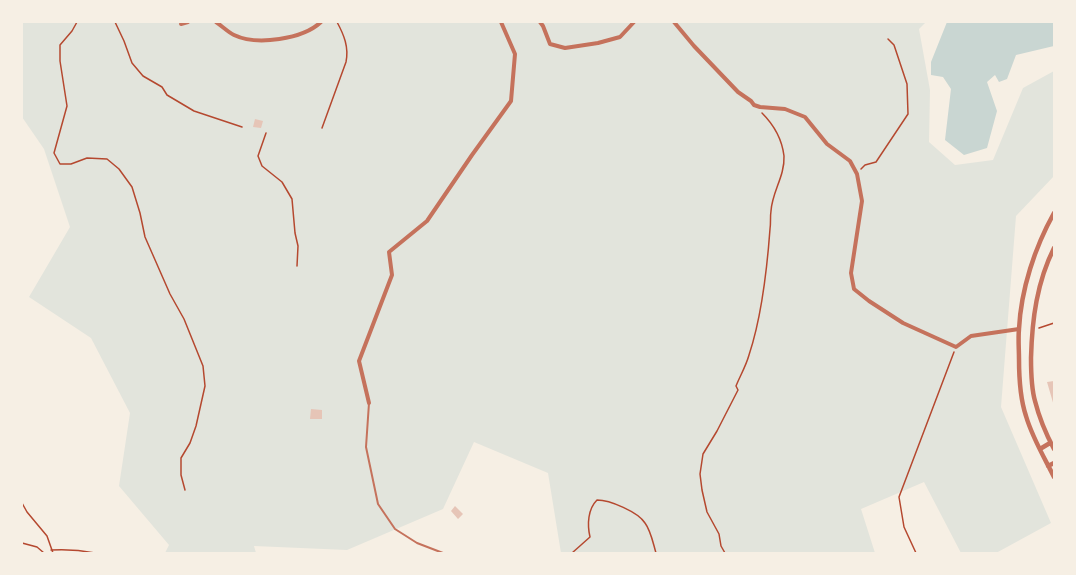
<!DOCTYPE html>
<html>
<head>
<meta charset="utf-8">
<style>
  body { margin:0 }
  #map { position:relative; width:1076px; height:575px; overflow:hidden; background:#f6efe4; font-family:"Open Sans",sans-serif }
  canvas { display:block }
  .frame { position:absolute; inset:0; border:23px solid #f6efe4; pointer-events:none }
</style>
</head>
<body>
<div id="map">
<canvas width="1076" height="575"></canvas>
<div class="frame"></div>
</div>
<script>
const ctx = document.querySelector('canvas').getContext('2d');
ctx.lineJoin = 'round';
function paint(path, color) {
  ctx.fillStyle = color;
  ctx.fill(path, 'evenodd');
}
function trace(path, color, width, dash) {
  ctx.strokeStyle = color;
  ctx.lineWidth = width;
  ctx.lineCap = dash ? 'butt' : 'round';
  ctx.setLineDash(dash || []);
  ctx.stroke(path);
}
const green = new Path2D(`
  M22,22H926L919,29L930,90L929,142L955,165L993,160L1023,88L1054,71V176L1016,216L1001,407L1051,523L996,553H961L924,482L861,509L875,553H561L548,473L474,442L443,509L347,550L254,546L256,553H165L169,545L119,486L130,413L91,338L29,297L70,227L44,149L22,117Z`);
const water = new Path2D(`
  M947,22H1054V46L1016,55L1007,79L999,82L995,75L987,82L997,111L987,148L964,155L945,140L951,89L943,77L931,75V62Z`);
const building = new Path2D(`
  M255,119L263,121L261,128L253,127Z
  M1054,381V406L1047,382Z
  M311,409L322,410V419H310Z
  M455,506L463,514L458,519L451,511Z`);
const path = new Path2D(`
  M77,22L72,31L60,45V61L67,106L54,153L60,164H71L87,158L107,159L119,169L132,187L140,213L145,237L170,294L184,319L203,366L205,386L196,426L190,443L181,458V475L185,490
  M115,22L124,41L132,63L143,76L162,87L167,95L194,111L242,127
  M322,128L346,62C349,47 344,35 337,22
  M266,133L258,156L262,166L282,182L292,199L295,233L298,246L297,266
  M861,169L865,165L876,162L908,114L907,84L894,45L888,39
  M1039,328L1054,323
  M22,503L27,512L47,536L53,553
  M22,543L37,547L44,553
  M51,550C66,549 80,550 95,553
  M572,553L590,537C587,524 588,509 597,500C610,500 638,512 645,523C651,531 653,543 656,553
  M725,553L721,546L719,534L707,512L702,490L700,474L703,454L717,431L738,390L736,386C740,376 746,366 749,355C762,316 767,270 770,229C771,223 770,217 771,211C772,192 785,176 784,156C782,139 774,125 762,113
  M916,553L904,527L899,497L954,352`);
const service = new Path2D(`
  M369,403L366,447L378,504L395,529L417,543L443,553`);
const minor = new Path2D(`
  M216,22C222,26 228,32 234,35C257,46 303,39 321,22
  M540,22L543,26L550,44L565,48L598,43L620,37L634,22
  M674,22L694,46L738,92L751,101L754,105L760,107L785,109L805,117L827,144L850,161L857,174L862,201L851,273L854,289L869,301L903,323L956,347L971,336L1019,329
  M181,24L188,22
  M369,403L359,361L392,275L389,252L427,221L472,155L511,101L515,54L501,22`);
const tertiary = new Path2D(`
  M1054,213C1035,247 1021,289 1019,329C1018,339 1019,349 1019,359C1019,378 1020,398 1026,416C1032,437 1044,457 1054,477
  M1054,248C1037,282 1032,319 1031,358C1031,372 1031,387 1035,401C1039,417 1046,434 1054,449
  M1040,449L1050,443
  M1048,466L1054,463`);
paint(green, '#e2e4dc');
paint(water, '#c9d6d2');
paint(building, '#e6c5b7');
trace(path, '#b5482f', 1.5);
trace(service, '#c5725c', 2);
trace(minor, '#c5725c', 4);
trace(tertiary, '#c5725c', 4.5);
</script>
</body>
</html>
